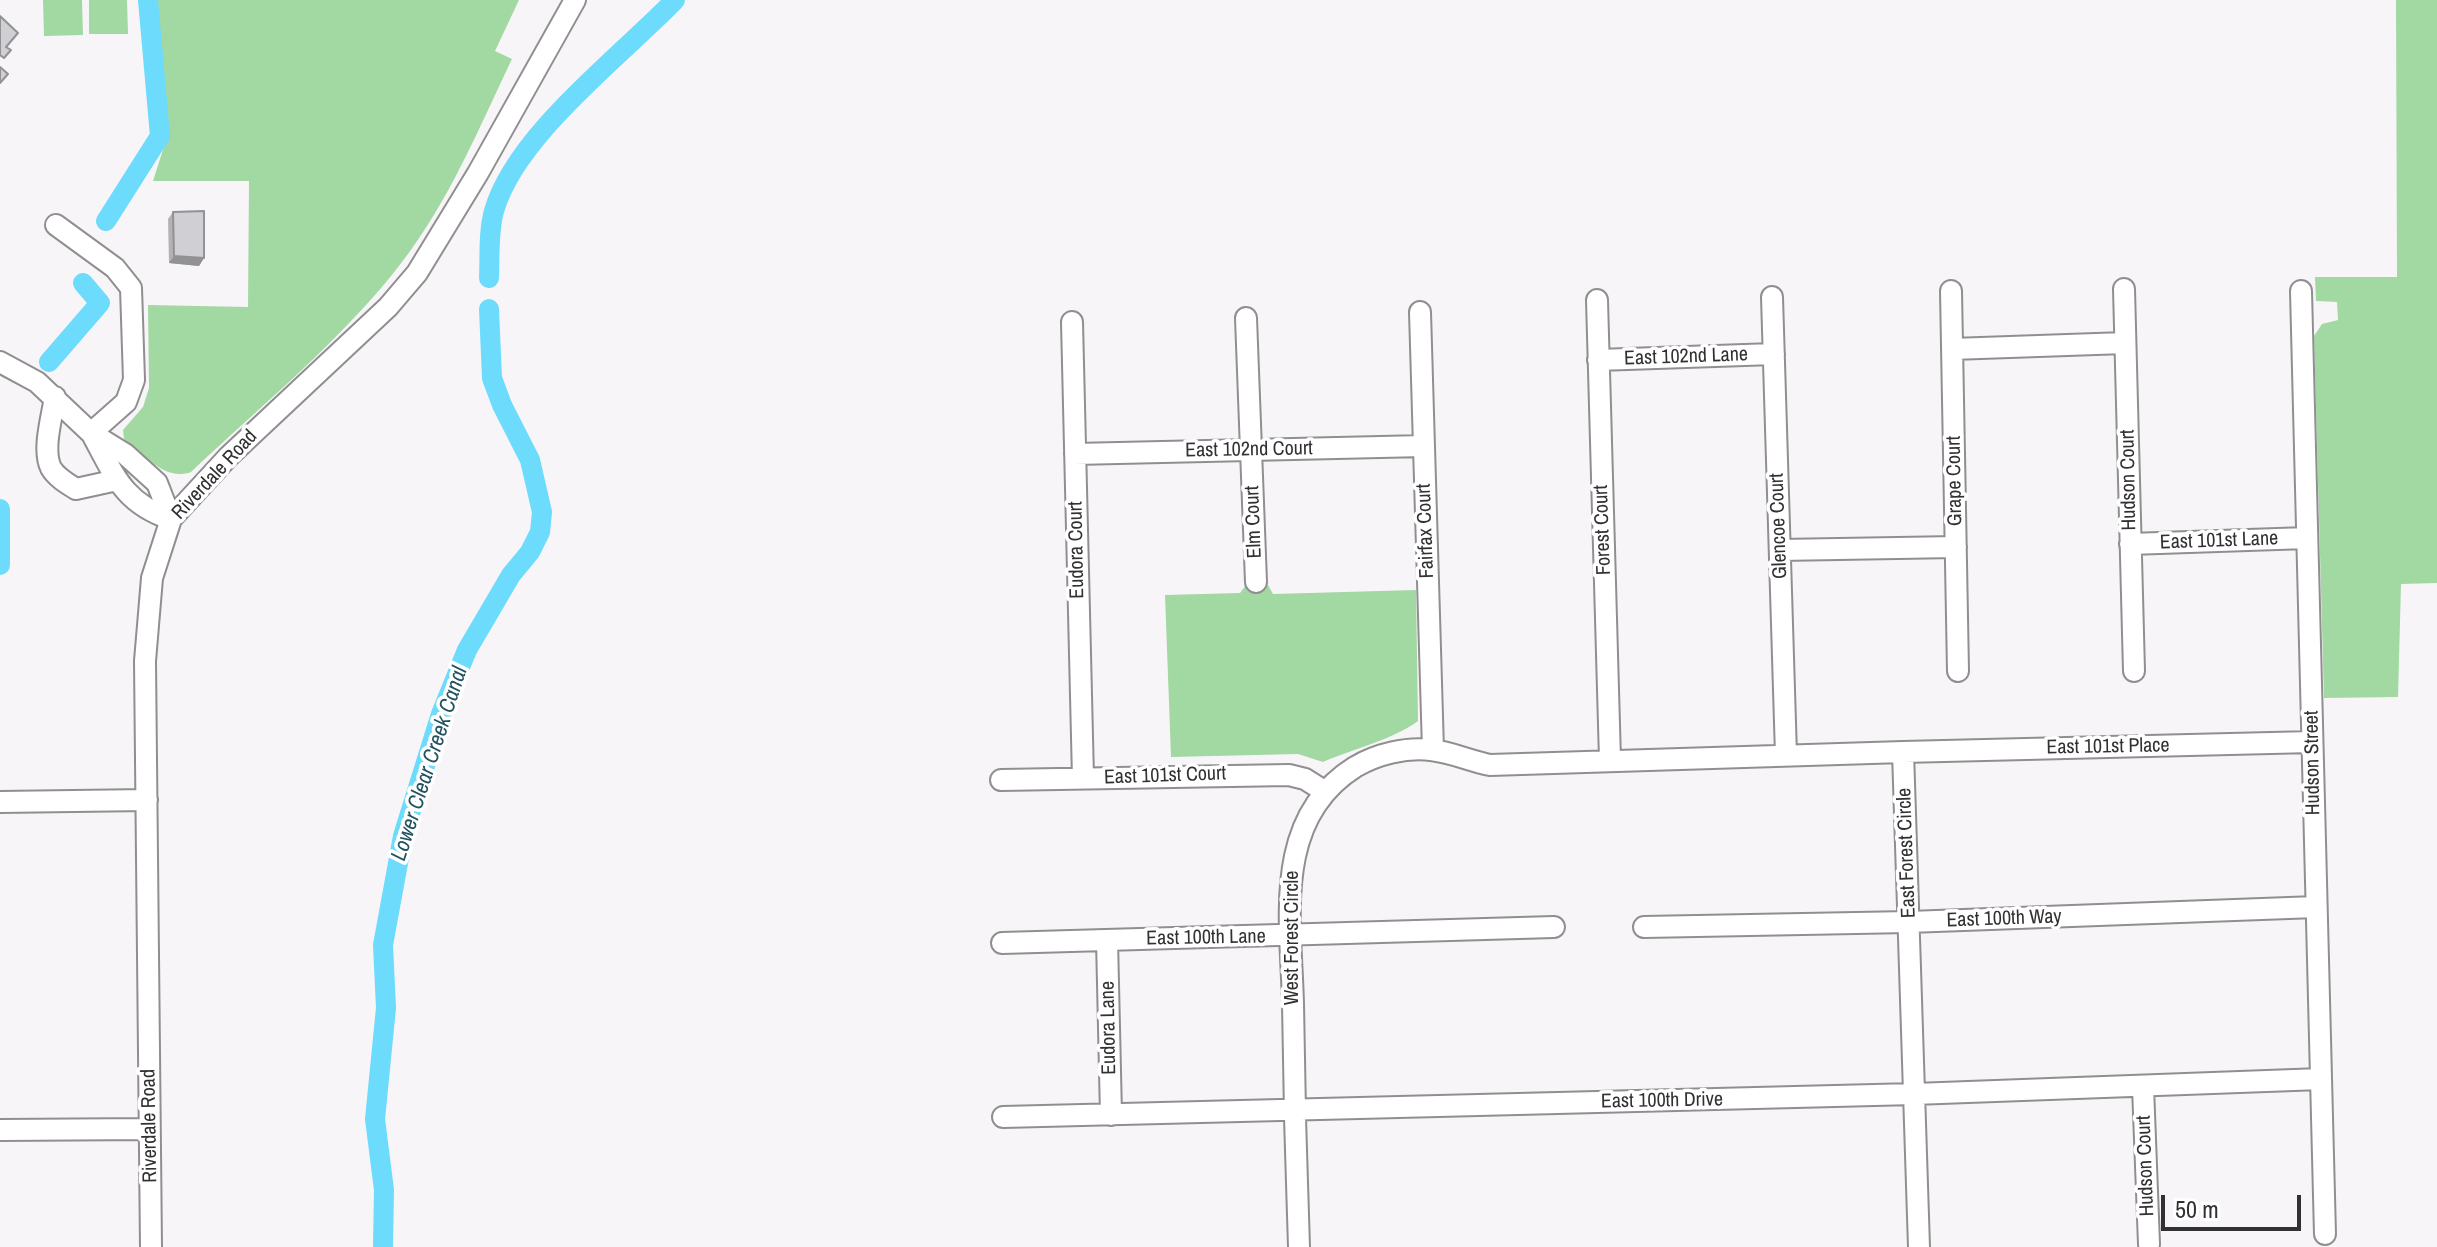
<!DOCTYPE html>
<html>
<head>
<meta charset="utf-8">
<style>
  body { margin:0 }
  #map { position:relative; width:2437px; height:1247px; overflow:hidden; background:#f8f5f9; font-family:"Archivo Narrow",sans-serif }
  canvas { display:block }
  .scale { position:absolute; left:2161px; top:1195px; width:140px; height:36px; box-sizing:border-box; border:4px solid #313032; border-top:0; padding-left:10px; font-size:24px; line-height:28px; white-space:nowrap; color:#313032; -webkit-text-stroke:6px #fff; paint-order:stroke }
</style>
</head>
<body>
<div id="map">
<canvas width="2437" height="1247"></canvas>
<div class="scale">50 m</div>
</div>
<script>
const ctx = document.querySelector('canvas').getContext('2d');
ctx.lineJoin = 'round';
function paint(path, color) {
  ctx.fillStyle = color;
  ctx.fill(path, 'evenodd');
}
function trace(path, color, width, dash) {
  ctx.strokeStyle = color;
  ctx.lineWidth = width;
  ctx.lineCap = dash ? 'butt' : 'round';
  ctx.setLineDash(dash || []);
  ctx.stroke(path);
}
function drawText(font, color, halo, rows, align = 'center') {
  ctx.font = font + ' "Archivo Narrow",sans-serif';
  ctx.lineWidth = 7;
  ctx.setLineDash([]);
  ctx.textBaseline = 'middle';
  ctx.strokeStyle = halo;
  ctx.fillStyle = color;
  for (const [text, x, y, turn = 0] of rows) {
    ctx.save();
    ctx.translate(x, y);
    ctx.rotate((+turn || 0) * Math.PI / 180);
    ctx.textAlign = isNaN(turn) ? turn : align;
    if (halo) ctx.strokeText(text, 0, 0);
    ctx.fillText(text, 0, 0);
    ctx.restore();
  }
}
const green = new Path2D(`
  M43,0H82L83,35L44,36Z
  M89,0H127L128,34H89Z
  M156,0H519L495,51L512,59C479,128 449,201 402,262C344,338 261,406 191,472C165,482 144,454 124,439L123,430L143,407L149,388L148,305L248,307L249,181H153L168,134Z
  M2396,0H2437V583L2401,584L2398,697L2324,698L2314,336L2322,324L2338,320L2337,302L2316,301L2315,277H2397Z
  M1246,585H1268L1273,594L1416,590L1418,721C1392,740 1353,749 1323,762L1298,754L1171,757L1165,595L1240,593Z`);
const canal = new Path2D(`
  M106,221L160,136L148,0
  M489,278C490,257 488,233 494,211C515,136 620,57 675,0
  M49,362L100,303L83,283
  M0,509V565
  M383,1247L384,1190L375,1119L386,1008L383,945L403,836L441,714L467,650L511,575L530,552L540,532L542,512L530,460L502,405L492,378L489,309`);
const minor = new Path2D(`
  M56,225L115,268L131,288L134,380L126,402L91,433
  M2124,289L2134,671
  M1951,291L1958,671
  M2301,291L2325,1234
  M1772,297L1786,755
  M1597,300L1610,760
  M1420,312L1433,750
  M1246,318L1256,582
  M1072,322L1083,778
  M1952,349L2125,343
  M1598,360L1774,354
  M0,362L37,382L91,433L125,454L157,483L171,519
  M55,397C52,417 42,450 51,468C56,477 68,484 76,489L117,480
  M93,436C115,477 125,504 171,519
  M1075,454L1424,446
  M2130,544L2307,538
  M1780,550L1956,547
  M1903,752L2312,742
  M1001,780L1289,775L1305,779L1324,791
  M0,802L147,800
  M1644,927L1909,922L2316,907
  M1107,940L1111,1115
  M1002,943L1554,927
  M2143,1087L2149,1244
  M1003,1117L1914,1094L2321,1079
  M0,1130L149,1129
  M151,1247L145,661L152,578L171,519L228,457L388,307L417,273L478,173L575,0
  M1299,1247C1296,1166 1294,1085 1293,1004C1291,920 1272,819 1355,767C1377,754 1406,747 1431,750C1451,752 1470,761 1490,765L1903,752L1919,1247`);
const wall = new Path2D(`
  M173,212L204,258L199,266L169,263L168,219Z`);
const shadedWall = new Path2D(`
  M174,256L204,258L199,266L169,263Z`);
const building = new Path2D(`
  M0,16L18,33L6,47L11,50L4,58L0,55Z
  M0,67L8,74L0,83Z
  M204,211V258L174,256L173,212Z`);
const streetNames = [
  ["East 102nd Lane",1686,357,-2],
  ["East 102nd Court",1249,450,-1],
  ["Riverdale Road",215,475,-47],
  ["Hudson Court",2129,480,-91],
  ["Grape Court",1955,481,-91],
  ["Elm Court",1254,522,-92],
  ["Glencoe Court",1779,526,-92],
  ["Forest Court",1603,530,-92],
  ["Fairfax Court",1426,531,-92],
  ["East 101st Lane",2219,541,-2],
  ["Eudora Court",1077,550,-91],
  ["East 101st Place",2108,747,-1],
  ["Hudson Street",2313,763,-91],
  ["East 101st Court",1165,776,-2],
  ["East Forest Circle",1907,853,-92],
  ["East 100th Way",2004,919,-2],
  ["East 100th Lane",1206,938,-1],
  ["West Forest Circle",1293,938,-90],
  ["Eudora Lane",1109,1028,-91],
  ["East 100th Drive",1662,1101,-1],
  ["Riverdale Road",150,1126,-91],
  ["Hudson Court",2146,1166,-92]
];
const waterNames = [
  ["Lower Clear Creek Canal",430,764,-72]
];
paint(green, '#a2d8a1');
trace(canal, '#6cdbfc', 20);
trace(minor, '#918e91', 24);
trace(minor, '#fff', 20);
paint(wall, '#b3b2b6');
paint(shadedWall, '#929194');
paint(building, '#d0cfd4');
trace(building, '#929194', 2);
drawText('20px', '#313032', '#fff', streetNames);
drawText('italic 22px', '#235361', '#fff', waterNames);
</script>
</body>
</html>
